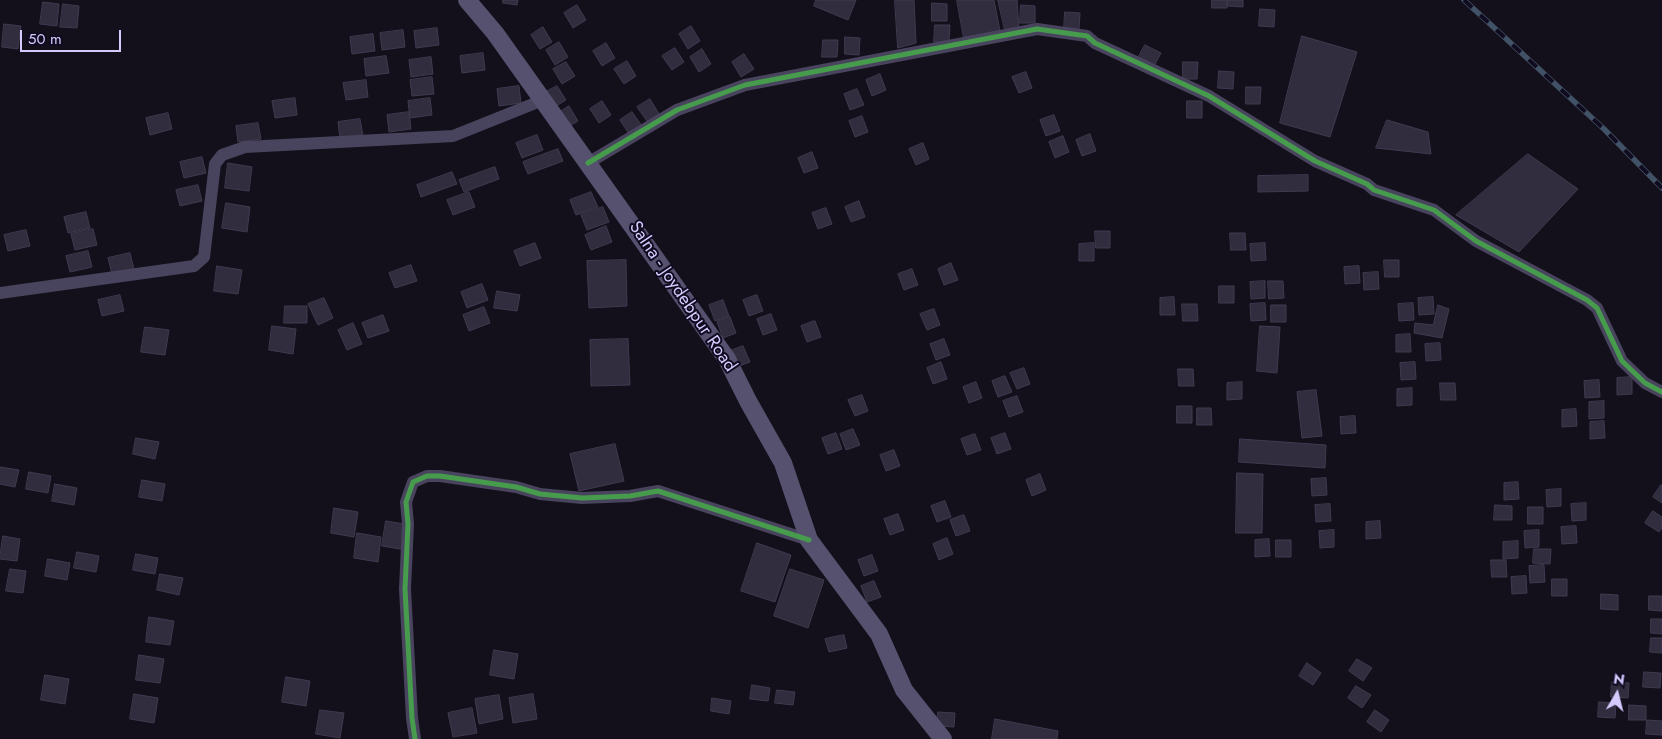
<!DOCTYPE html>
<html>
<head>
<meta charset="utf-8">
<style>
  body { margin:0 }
  #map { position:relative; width:1662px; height:739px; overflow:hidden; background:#13101b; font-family:Jost,sans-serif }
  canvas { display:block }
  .north { position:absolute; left:1592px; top:669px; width:50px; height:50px; -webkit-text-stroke:4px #110b20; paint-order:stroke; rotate:8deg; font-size:14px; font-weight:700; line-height:20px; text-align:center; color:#d6cbff }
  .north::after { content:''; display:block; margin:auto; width:18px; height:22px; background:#d6cbff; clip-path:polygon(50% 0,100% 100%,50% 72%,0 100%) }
  .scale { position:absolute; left:20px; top:30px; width:101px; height:22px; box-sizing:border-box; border:2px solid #d6cbff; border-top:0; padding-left:6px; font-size:15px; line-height:18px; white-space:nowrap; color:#d6cbff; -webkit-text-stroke:4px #110b20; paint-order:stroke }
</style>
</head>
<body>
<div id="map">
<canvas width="1662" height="739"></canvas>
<div class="north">N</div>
<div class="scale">50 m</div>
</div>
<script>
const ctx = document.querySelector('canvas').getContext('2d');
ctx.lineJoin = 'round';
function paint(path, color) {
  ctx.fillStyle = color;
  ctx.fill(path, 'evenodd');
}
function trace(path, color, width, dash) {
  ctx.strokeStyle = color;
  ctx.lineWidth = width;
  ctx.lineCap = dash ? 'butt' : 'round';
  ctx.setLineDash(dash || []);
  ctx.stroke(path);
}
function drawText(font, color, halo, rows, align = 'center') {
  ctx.font = font + ' Jost,sans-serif';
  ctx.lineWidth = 4;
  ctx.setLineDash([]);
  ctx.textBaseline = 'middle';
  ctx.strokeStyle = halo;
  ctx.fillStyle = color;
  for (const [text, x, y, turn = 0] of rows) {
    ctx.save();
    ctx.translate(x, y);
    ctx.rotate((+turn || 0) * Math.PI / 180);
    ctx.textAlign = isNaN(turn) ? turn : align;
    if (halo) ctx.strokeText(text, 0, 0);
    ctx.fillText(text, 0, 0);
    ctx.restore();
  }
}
const building = new Path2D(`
  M503,0H518L517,5L503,3Z
  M816,0H856L848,20L814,6Z
  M895,0H914L916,43L898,48Z
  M957,0H994L1000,31L964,38Z
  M998,0H1017L1019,28L1005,30Z
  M1212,0H1227V8H1212Z
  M1228,0H1243V7L1228,6Z
  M43,2L59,4L57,26L40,24Z
  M932,3L947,4V21H932Z
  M63,4L79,6L77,28L60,27Z
  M577,5L586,20L573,28L564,13Z
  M1021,5L1035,6V23H1020Z
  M1260,9L1275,10L1274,27L1259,26Z
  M1065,12L1080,13L1079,30L1064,29Z
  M4,24L21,26L18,49L2,47Z
  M935,25H950L949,42H934Z
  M691,26L700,41L688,49L679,34Z
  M543,27L552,42L540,49L531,35Z
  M437,28L439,45L416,48L414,31Z
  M403,30L405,47L382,50L380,33Z
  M373,34L375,51L352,54L350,37Z
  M1302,36L1357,52L1330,137L1280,123Z
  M845,37L860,38L859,55L845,54Z
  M823,40H838L837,57H822Z
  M559,42L568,57L555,65L546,50Z
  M606,43L615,58L602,66L593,51Z
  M1145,45L1161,53L1154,66L1138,58Z
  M675,48L684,62L672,70L662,56Z
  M702,49L711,64L699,72L690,57Z
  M483,53L485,70L462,73L460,56Z
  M744,54L754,69L741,77L732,62Z
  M386,56L389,73L366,76L364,59Z
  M431,57L433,74L411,77L409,60Z
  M627,61L636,76L624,84L614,69Z
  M566,62L575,76L562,84L553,69Z
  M1183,62H1198L1197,79H1183Z
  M1219,71L1234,72L1233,89L1218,88Z
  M1026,72L1032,88L1019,93L1012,77Z
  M880,74L886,90L872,96L866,80Z
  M432,77L434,94L412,96L410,80Z
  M366,80L368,97L346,100L343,83Z
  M519,86L521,103L499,106L497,89Z
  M557,86L566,100L553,108L544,93Z
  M1246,87H1261L1260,104H1246Z
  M857,89L864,105L850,110L844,94Z
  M295,98L297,115L275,118L272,101Z
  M430,98L432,115L410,118L408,101Z
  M650,99L659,114L647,121L637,107Z
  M602,101L611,115L599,123L590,109Z
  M1187,101H1202V118H1187Z
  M569,106L578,121L566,128L557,114Z
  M409,112L411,129L389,132L387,115Z
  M632,112L642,126L629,134L620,120Z
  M168,113L172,129L150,135L146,118Z
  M1054,115L1060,131L1046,136L1040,120Z
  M862,116L868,132L855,137L849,121Z
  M360,119L363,136L340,139L338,122Z
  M1387,120L1428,132L1431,154L1376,148Z
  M258,123L261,139L238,142L236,126Z
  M1090,134L1096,151L1082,156L1076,140Z
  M537,135L543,150L522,158L516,143Z
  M1063,136L1069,152L1055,158L1049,142Z
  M923,143L929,159L916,165L909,149Z
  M558,149L563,161L528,174L523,162Z
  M812,152L818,168L804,173L798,158Z
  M1528,154L1578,189L1519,252L1456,215Z
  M202,157L206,173L184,178L180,162Z
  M228,163L252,167L249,191L225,188Z
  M495,167L499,179L464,192L459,180Z
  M452,172L457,184L421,197L417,185Z
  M1308,175V191L1258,192V176Z
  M198,185L202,201L180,206L176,190Z
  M469,192L475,207L453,215L447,200Z
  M591,192L598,207L576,215L570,200Z
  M859,201L865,217L851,222L845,207Z
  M226,203L250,207L247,232L222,228Z
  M603,207L609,222L587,230L581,215Z
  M826,208L832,224L818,229L812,213Z
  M86,212L90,228L68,233L64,217Z
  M606,226L612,242L591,250L585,235Z
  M93,229L97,245L75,250L71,234Z
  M26,230L30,246L8,251L4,235Z
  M1095,231H1110V248H1096Z
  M1230,233H1245L1246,250H1231Z
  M535,243L541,258L520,266L514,251Z
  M1094,243V261H1079V244Z
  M1265,243L1266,260L1251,261L1250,244Z
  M88,251L92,267L70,272L66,256Z
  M130,253L134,269L112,274L108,258Z
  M626,260L627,306L589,308L587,261Z
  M1384,260H1399V277H1385Z
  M951,263L958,280L944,285L938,269Z
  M411,265L417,281L395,288L389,273Z
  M217,266L242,270L238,294L214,291Z
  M1359,266L1360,283L1345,284L1344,267Z
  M912,269L918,285L904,290L898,274Z
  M1378,272L1379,289L1364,290L1363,273Z
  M1265,281V298L1251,299L1250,282Z
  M1268,281H1283L1284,298L1269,299Z
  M482,284L488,300L467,308L461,292Z
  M1219,286H1234V303H1219Z
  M497,291L520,295L517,311L494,308Z
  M120,295L124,311L102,316L98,300Z
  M757,295L763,311L749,316L743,300Z
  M1174,297L1175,315H1160V298Z
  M1433,297L1434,314L1419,315L1418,298Z
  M324,298L333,318L318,325L308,304Z
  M723,300L729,316L715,321L709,305Z
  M1265,303L1266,320L1251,321L1250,304Z
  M1413,303L1414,320L1399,321L1398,304Z
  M1182,304H1197L1198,321H1183Z
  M1271,305H1286V322H1271Z
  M1438,305L1449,309L1442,338L1414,333L1415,323L1433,325Z
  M285,306H307V323H284Z
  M484,307L490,323L469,331L463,315Z
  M934,309L940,325L927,330L920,314Z
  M771,314L777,330L763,335L757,319Z
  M383,315L389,331L368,338L362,323Z
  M730,317L736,333L723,338L717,322Z
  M815,321L821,337L807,342L801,326Z
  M353,323L362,344L347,350L338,330Z
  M272,326L296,329L293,354L269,350Z
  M1260,326L1280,327L1277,373L1257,371Z
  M145,327L169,330L165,355L141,352Z
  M1410,334L1411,352H1396V335Z
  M628,339L630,385L591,386L590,340Z
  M944,339L950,355L936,360L930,344Z
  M1440,343L1441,360L1426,361L1425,344Z
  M743,346L750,362L736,367L730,351Z
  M941,362L947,379L933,384L927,368Z
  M1415,362L1416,379L1401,380L1400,363Z
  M1024,368L1030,384L1017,389L1010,373Z
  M1178,369H1193L1194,386H1179Z
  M1005,376L1012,392L998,397L992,381Z
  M1632,377V394L1617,395V378Z
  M1599,380L1600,397L1585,398L1584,381Z
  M976,382L982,398L969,403L963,387Z
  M1242,382V399L1227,400V383Z
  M1440,383H1455L1456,400H1441Z
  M1412,388V405L1397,406V389Z
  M1316,390L1322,436L1302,438L1297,392Z
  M862,395L868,411L855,416L848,400Z
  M1017,396L1023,412L1009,417L1003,401Z
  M1604,401V418L1589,419V402Z
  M1177,406H1192V423H1177Z
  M1197,408H1211L1212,425H1197Z
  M1576,409L1577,426L1562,427V410Z
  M1355,416L1356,433L1341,434L1340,417Z
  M1604,421L1605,438L1590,439V422Z
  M853,429L860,445L846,450L840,434Z
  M836,433L842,449L828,454L822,438Z
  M1005,433L1011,449L997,454L991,438Z
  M975,434L981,450L967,455L961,439Z
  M136,438L159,442L155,459L133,454Z
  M1240,439L1326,445L1325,468L1239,462Z
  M615,444L624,481L579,491L570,454Z
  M894,450L900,466L886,471L880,455Z
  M0,467L19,470L15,487L0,484Z
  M29,472L51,476L48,493L26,489Z
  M1237,473L1263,474L1262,533H1236Z
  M1040,474L1046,490L1032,496L1026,480Z
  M1326,478L1327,495L1312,496L1311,479Z
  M142,480L165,484L162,501L139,497Z
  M1518,482L1519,499L1504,500V483Z
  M55,484L77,488L74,505L52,501Z
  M1661,485H1662V503L1653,497Z
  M1561,489V506L1547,507L1546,490Z
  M945,501L951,517L937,522L931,506Z
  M1586,503V520L1572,521L1571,504Z
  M1330,504L1331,521L1316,522L1315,505Z
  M1495,505L1512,506V520H1494Z
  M1528,507H1543V524H1528Z
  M334,508L358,512L354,537L331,533Z
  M1653,511L1662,517V528L1659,532L1645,523Z
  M898,514L904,530L890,535L884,519Z
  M964,515L970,531L956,536L950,520Z
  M386,521L410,525L406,550L382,546Z
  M1380,521L1381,538L1366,539V522Z
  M1576,526L1577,543L1562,544L1561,527Z
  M1334,530V547L1320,548L1319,531Z
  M1539,530V547L1525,548L1524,531Z
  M357,533L381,537L378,562L354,558Z
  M3,536L20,539L17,561L0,559Z
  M947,538L953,554L939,560L933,544Z
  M1269,539L1270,556L1255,557V540Z
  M1276,540H1291V557H1276Z
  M1518,541V558L1503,559V542Z
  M757,543L791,555L775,602L741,591Z
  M1534,549H1551L1550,564L1533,563Z
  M77,552L99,556L96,572L74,568Z
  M136,554L158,558L155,574L133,570Z
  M872,555L878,571L864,576L858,560Z
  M48,559L70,563L67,580L45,576Z
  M1491,560H1506L1507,577H1492Z
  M1544,565L1545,582L1530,583L1529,566Z
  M10,569L26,571L23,593L6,591Z
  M790,569L824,580L808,628L774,616Z
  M160,574L183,578L179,595L157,590Z
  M1526,576L1527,593L1512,594L1511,577Z
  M1552,579H1567V596H1552Z
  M874,581L881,597L867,602L861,586Z
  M1601,594L1618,595V610L1601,609Z
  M1649,596H1662V611L1649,610Z
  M149,617L174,621L170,645L146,642Z
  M1651,619H1662V634L1651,633Z
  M844,635L847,648L829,652L825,639Z
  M1651,638H1662V653L1650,652Z
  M494,650L518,654L514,679L490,675Z
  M139,655L164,659L160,683L136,680Z
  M1357,659L1372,668L1363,681L1349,671Z
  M1307,663L1321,673L1313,685L1299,676Z
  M1644,672L1661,673L1660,688L1643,687Z
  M45,675L69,679L65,704L41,700Z
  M286,677L310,681L306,706L282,702Z
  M1612,682L1629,683L1628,698L1611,697Z
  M752,685L770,688L768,701L750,699Z
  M1356,686L1371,695L1362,708L1348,698Z
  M777,690L795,692L793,705L775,703Z
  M134,694L158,698L154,723L130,719Z
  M533,694L537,719L513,723L509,698Z
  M499,695L503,719L479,724L475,699Z
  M712,698L731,701L729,714L711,711Z
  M1599,702L1616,703L1615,718L1598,717Z
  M1629,705L1646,706V720H1629Z
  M472,708L477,733L453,737L448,713Z
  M320,710L344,713L340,738L316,734Z
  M1375,710L1389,720L1381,732L1367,722Z
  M938,712L955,713L954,727L937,726Z
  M995,719L1058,731L1057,739H992Z
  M1647,720L1662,721V735L1646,734Z`);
const street = new Path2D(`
  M588,163L677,110L745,85L1037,29L1087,36L1095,43L1209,96L1315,161L1367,184L1374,190L1434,210L1476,241L1587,300L1597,308L1622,361L1645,383L1662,392
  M0,293L194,266L204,257L215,164L222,155L245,147L453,136L543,100
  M415,739L412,718L405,589L408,524L406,502L413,482L427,476H440L516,487L540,494L582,498L630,496L658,491L809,540`);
const secondary = new Path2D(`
  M467,0L495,33L727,359L748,401L783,463L809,540L879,634L904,690L943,739`);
const rail = new Path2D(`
  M1464,0L1604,129L1662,188`);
const cycleway = new Path2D(`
  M588,163L677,110L745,85L1037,29L1087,36L1095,43L1209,96L1315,161L1367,184L1374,190L1434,210L1476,241L1587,300L1597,308L1622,361L1645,383L1662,392
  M415,739L412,718L405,589L408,524L406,502L413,482L427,476H440L516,487L540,494L582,498L630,496L658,491L809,540`);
const streetNames = [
  ["Salna - Joydebpur Road",682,297,56]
];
paint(building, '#312d3e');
trace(building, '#403a50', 1);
trace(street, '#48445d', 12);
trace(secondary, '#55516f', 18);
trace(rail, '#415266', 5.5);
trace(rail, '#110b20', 4, [11]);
trace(cycleway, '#469c4c', 5);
drawText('18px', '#d6cbff', '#110b20', streetNames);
</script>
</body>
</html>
